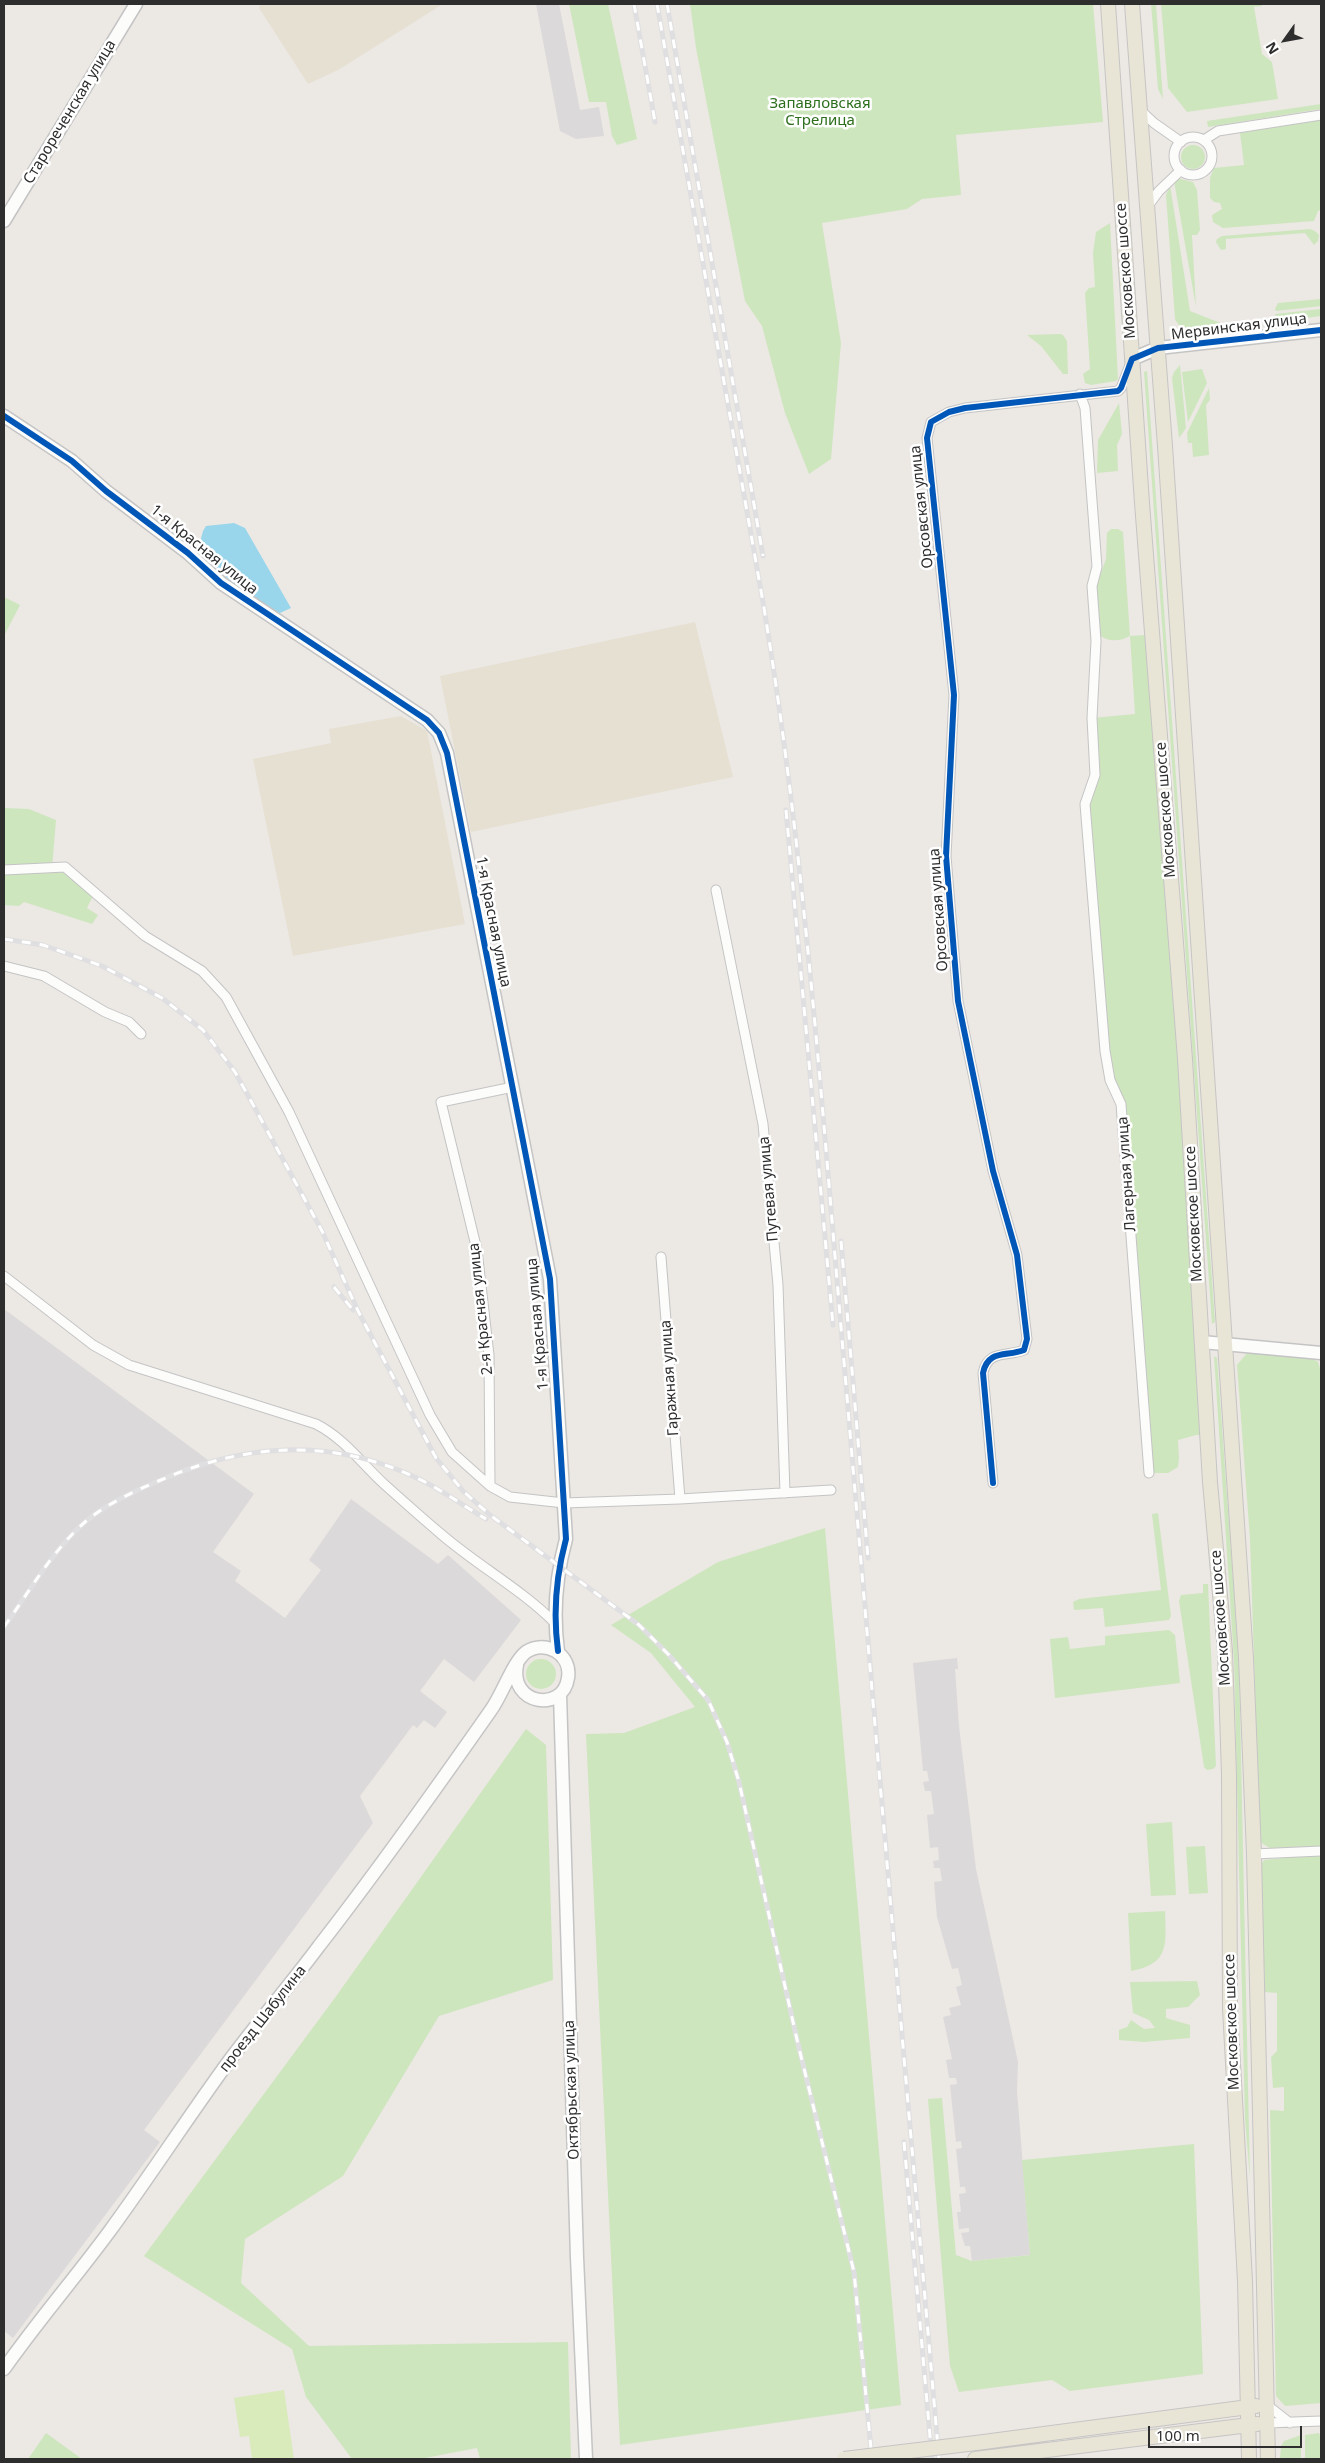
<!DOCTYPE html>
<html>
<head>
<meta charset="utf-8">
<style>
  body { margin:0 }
  #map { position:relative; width:1325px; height:2463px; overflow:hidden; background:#ece8e4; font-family:"Noto Sans",sans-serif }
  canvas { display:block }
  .frame { position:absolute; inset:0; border:5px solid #2e2e2e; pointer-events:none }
  .north { position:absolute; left:1260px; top:15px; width:50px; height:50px; -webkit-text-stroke:4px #fff; paint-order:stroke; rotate:238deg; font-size:14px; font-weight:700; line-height:20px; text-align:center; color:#2e2e2e }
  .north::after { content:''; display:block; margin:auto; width:18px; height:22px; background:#2e2e2e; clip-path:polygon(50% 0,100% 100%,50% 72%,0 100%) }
  .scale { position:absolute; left:1148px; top:2426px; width:154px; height:22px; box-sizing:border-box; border:2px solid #2e2e2e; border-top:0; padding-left:6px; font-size:15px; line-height:18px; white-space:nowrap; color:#2e2e2e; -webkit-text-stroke:4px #fff; paint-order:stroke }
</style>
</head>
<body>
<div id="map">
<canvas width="1325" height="2463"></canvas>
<div class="frame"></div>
<div class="north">N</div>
<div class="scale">100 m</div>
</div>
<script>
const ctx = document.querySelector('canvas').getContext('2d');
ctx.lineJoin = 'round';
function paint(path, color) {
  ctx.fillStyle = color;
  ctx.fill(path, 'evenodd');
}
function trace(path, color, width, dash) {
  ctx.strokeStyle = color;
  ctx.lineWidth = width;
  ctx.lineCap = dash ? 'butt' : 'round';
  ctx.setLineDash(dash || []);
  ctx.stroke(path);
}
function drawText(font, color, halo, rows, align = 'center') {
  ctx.font = font + ' "Noto Sans",sans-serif';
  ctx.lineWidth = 5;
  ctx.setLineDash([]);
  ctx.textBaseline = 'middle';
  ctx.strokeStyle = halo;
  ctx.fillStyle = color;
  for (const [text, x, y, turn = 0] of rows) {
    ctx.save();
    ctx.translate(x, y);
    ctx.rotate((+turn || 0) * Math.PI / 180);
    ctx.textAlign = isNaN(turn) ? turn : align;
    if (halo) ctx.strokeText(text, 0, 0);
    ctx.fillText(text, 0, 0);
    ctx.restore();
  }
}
const industrial = new Path2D(`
  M536,4H559L580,110L599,107L604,136L576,139L560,131Z
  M4,1309L254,1494L213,1552L241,1571L235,1581L285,1618L321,1570L309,1560L351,1499L438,1564L448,1555L521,1620L474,1682L444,1659L420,1691L447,1712L435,1728L424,1720L417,1728L413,1725L360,1796L373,1823L144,2130L160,2142L13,2338L4,2331Z
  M957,1658L958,1669H955L959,1726L976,1869L1018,2062L1017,2091L1030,2255L972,2261L970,2246H965L961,2233L969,2232V2228L959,2229L957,2212H961L959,2194L966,2193L965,2187H960L956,2149L962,2148L961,2141L956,2142L950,2085L957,2084L956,2078H949L946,2060L952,2059L943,2017L951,2015L949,2008L961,2005L956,1987L962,1985L958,1968L952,1969L937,1917L934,1882L942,1881L940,1868H934L933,1861L939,1860L938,1847L930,1848L927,1815L934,1814L931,1791H925L923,1782L929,1781L927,1771H923L913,1663Z`);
const education = new Path2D(`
  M260,4H443L338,70L308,84L259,8Z
  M695,622L733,777L471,832L440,676Z
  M401,716L427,731L465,924L293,956L253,759L331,743L329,729Z`);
const green = new Path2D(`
  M569,4H608L637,139L617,145L612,136L606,102H589Z
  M690,4H1093L1103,122L956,135L961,195L922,199L907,209L822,223L841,343L831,459L809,474L785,413L762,326L745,301L696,48Z
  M1151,4H1156L1163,99L1158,89Z
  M1161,4H1262V6L1254,7L1262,54L1272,62L1278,99L1187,112L1168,88Z
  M1321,104V109L1208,127L1207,121Z
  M1321,119V210L1318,211L1314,221L1223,228L1213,222L1212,215L1222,209L1220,203L1214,202L1210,198V178L1214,168L1244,165L1240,133Z
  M1181 157a12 12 0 1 1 24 0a12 12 0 1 1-24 0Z
  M1177,178L1193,182L1197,190L1200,230L1197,235H1192L1196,307L1174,181Z
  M1170,185L1190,311L1228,326C1211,329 1183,338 1175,319L1166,195Z
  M1110,223L1118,379L1116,381L1091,385L1085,383L1083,374L1090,369L1085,293L1089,288L1095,287L1093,253L1096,232Z
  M1310,229L1315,231L1319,235L1318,241L1314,245L1305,233L1226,239V249L1221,250L1216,242L1217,239L1222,236Z
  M1321,299V306L1276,311L1275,309L1278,303Z
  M1321,309V316L1282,321L1277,318L1275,314Z
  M1060,334L1063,335L1067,341L1068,374H1063L1041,346L1027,335Z
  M1180,365L1186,428L1179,438L1172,378L1174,372Z
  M1202,369L1207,383L1188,422L1182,372Z
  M1147,371L1215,1322L1212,1324L1144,372Z
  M1209,388L1210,400L1206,405L1209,455L1193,457L1192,443H1188L1187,433Z
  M1119,403L1122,434L1117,445L1118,471L1097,473L1098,440Z
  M1111,529H1118L1123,532L1130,636L1145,635L1202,1342L1207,1435H1196L1178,1440L1179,1458L1178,1467L1168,1473H1149L1121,1104L1110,1080L1085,804L1092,789V718L1135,714L1130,636C1119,642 1107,642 1098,634L1095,590L1106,559L1107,533Z
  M4,597L20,605L4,636Z
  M4,808L29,809L56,820L52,869L74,877L94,894L87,908L98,915L92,924L24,902L19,906L4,905Z
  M1247,1353L1307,1355L1318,1362L1321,1372L1320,1846L1270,1848L1260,1842L1250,1539L1237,1365Z
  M1214,1356L1217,1358L1239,1661L1250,2179L1245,2119L1234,1660Z
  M1158,1513L1171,1616L1169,1620L1105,1627L1103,1608L1074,1610L1073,1602L1079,1599L1161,1590L1152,1514Z
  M825,1528L901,2405L620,2445L586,1734L624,1733L695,1707L651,1653L611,1625L718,1562Z
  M1203,1584H1208L1216,1766L1213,1769L1207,1770L1204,1767L1179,1601L1181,1595L1203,1593Z
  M1169,1630L1175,1635L1180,1683L1055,1698L1050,1639L1068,1637L1070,1649L1105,1645V1636Z
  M526 1674a15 15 0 1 1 30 0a15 15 0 1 1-30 0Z
  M526,1729L546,1745L553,1980L439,2016L343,2176L245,2239L241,2283L309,2346L568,2342L571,2459H480L477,2448L420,2459H352L306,2397L292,2349L144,2256L337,1995Z
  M1172,1822L1176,1895L1151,1896L1146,1824Z
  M1205,1846L1208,1893L1189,1894L1186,1847Z
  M1321,1854V2403L1285,2406L1276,2396L1270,2110L1284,2111V2087L1273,2088L1271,2057L1277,2051V1993L1265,1992L1261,1865L1264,1860Z
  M1165,1911C1166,1944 1170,1964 1131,1971L1128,1913Z
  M1197,1981L1200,1995L1188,2007L1166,2009V2018L1190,2025V2038L1144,2042L1119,2040V2030L1127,2027L1131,2020L1144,2029L1155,2028L1149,2020L1133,2013L1130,1982Z
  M942,2098L956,2255L972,2261L1030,2255L1022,2160L1194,2144L1203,2374L1070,2391L1052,2380L959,2392L950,2366L928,2099Z
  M46,2433L82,2459H28Z
  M1319,2433L1321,2438V2458L1305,2459V2435Z
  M1301,2435V2459H1280L1281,2446L1284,2441Z`);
const pitch = new Path2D(`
  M284,2390L294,2459H252L249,2436L240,2437L234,2398Z`);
const water = new Path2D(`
  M234,523L245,528L291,608L280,613C261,607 227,581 215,565C209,558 205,549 200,542L203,531L206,526Z`);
const street = new Path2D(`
  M1140,110L1154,123L1181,142
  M1174 156a19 19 0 1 1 38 0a19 19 0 1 1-38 0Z
  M1204,140L1218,131L1321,115
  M1147,207L1159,191L1181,170
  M1080,394L1085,408L1097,567L1092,586L1096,641L1092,718L1095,775L1085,804L1105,1051L1110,1080L1121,1104L1149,1473
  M4,870L65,867L145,936L202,971L226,997L289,1112L430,1415L452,1452L490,1486L510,1497L564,1503L680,1499L831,1490
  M716,890L763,1124L778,1285L785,1493
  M4,966L44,976L105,1012L129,1022L141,1034
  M661,1257L680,1499
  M4,1276L93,1345L129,1365L316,1424C345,1439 361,1463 384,1484C403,1501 422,1518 441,1534C478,1566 521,1589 555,1623
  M993,1483L983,1373C988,1349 1007,1357 1024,1350L1027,1339L1017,1255L993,1171L958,1001L946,856L954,695L927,438L931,422L949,412L965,408L1118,391L1121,388L1130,365
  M490,1486L489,1355L477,1250L441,1102L513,1087
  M1254,1854L1321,1851
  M1267,2405L1290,2423
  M1267,2423L1321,2421`);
const secondary = new Path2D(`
  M4,221L136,4
  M1132,359L1158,348L1321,330
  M4,416L72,461L106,491L188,553L221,583L427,720L439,733L447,753L550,1279L566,1539C556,1576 553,1614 558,1651
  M1202,1342L1321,1353
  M560,1694L577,2257L586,2459
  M4,2369C37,2322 75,2278 109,2232C150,2176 188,2117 229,2061C258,2022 290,1985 319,1946C379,1869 435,1790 491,1710C502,1695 513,1662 526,1652C545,1639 572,1654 568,1678C563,1713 509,1705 517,1665`);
const primary = new Path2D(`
  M1108,4L1142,503L1185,1059L1210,1482L1225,1651L1229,1775L1230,2009L1245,2281L1249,2459
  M1132,4L1165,446L1246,1658L1254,1854L1268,2459
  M976,2443L1256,2406
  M975,2459L1257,2424`);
const rail = new Path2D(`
  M634,4L655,122
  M657,4L763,602C806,861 823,1124 846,1385C876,1743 908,2101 939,2459
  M667,4L763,556
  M786,810L833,1325
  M4,939L43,945L102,966L162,998L203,1030L235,1072L251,1101L322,1231L358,1311L436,1458L463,1491L490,1515L639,1625L668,1654L708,1700L727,1742L739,1782L798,2044L854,2272L872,2459
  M841,1241L868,1558
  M334,1287L353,1310
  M4,1627C29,1592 52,1551 85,1522C109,1502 139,1489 168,1477C252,1442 338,1439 421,1480C443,1491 464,1506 486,1519
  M904,2142L932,2459`);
const primaryBridge = new Path2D(`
  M844,2459L976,2443`);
const cycleway = new Path2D(`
  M4,416L72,461L106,491L188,553L221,583L427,720L439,733L447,753L550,1279L566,1539C556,1576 553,1614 558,1651
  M993,1483L983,1373C988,1349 1007,1357 1024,1350L1027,1339L1017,1255L993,1171L958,1001L946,856L954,695L927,438L931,422L949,412L965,408L1118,391L1121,388L1132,359L1158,348L1321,330`);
const parkNames = [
  ["Запавловская",820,104],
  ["Стрелица",820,121]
];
const streetNames = [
  ["Старореченская улица",70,112,-59],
  ["Московское шоссе",1126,271,-94],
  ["Мервинская улица",1239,327,-7],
  ["Орсовская улица",922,507,-96],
  ["1-я Красная улица",204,550,39],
  ["Московское шоссе",1166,810,-94],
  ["Орсовская улица",939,910,-94],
  ["1-я Красная улица",493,922,79],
  ["Лагерная улица",1127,1174,-94],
  ["Путевая улица",769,1189,-95],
  ["Московское шоссе",1194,1214,-93],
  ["2-я Красная улица",481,1309,-96],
  ["1-я Красная улица",538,1324,-95],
  ["Гаражная улица",670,1378,-94],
  ["Московское шоссе",1221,1618,-94],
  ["проезд Шабулина",263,2019,-52],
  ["Московское шоссе",1232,2022,-92],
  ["Октябрьская улица",572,2090,-92]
];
paint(industrial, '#dcd9db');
paint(education, '#e6e0d3');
paint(green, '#cee6be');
paint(pitch, '#d9eabb');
paint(water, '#99d6ec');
trace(street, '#c5c4c5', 11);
trace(secondary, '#c5c4c5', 15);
trace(primary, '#c6c5c4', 16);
trace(street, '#fcfcfb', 9);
trace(secondary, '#fcfcfb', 12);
trace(primary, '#e8e4d6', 14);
trace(rail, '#dfdfe1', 5);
trace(rail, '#fff', 3, [9]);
trace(primaryBridge, '#c6c5c4', 16, []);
trace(primaryBridge, '#e8e4d6', 14);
trace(cycleway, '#0057b8', 6);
drawText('15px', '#2c6e1b', '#fff', parkNames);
drawText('15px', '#2e2e2e', '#fff', streetNames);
</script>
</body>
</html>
